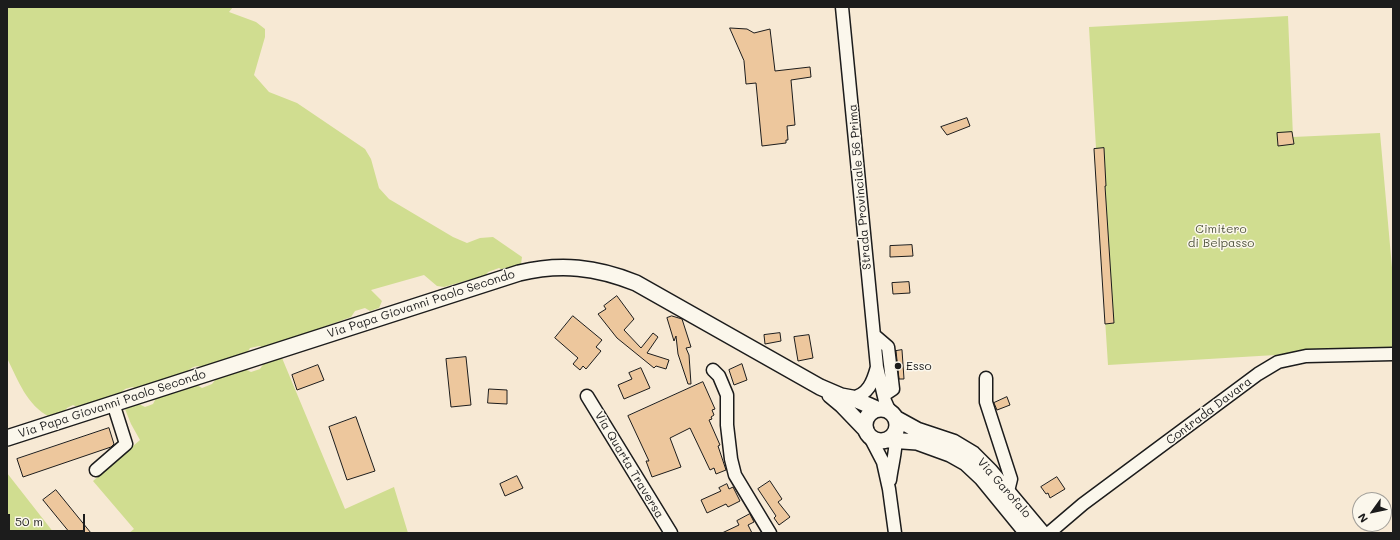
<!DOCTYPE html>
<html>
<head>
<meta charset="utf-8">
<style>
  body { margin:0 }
  #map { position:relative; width:1400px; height:540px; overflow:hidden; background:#f7e9d4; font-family:Mali,sans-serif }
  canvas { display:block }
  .frame { position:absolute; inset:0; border:8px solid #1c1c1c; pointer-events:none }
  .north { position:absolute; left:1352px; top:492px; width:40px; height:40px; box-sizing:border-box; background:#fbf7ec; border:1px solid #a29f99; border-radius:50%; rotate:237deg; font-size:11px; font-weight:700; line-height:16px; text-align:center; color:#1c1c1c }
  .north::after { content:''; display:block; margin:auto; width:14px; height:18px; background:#1c1c1c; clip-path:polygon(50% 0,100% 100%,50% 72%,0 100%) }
  .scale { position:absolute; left:8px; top:514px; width:77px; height:18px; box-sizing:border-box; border:2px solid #1c1c1c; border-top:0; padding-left:5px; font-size:12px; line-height:14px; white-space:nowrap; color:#1c1c1c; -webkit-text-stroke:3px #fbf7ec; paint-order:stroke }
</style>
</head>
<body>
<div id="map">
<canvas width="1400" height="540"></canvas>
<div class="frame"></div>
<div class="north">N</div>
<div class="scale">50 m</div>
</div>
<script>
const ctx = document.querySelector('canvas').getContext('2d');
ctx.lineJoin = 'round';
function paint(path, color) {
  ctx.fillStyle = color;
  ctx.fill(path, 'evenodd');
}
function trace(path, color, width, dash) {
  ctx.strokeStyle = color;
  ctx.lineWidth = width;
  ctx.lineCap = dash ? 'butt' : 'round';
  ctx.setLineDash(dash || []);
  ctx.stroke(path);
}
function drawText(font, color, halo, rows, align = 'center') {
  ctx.font = font + ' Mali,sans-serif';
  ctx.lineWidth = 3;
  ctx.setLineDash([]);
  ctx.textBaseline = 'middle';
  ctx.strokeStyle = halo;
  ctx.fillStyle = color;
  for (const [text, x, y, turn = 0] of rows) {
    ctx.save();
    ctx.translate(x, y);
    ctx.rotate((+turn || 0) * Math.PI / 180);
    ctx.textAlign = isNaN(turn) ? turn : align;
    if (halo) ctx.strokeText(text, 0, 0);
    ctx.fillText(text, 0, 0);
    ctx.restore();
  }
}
const green = new Path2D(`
  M7,7H233L229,12L256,22L265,29V37L254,75L269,92L297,103L365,149L371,159L379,188L389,199L453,237L467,243L480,238L493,237L522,257L521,264L517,267L503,270L499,268L488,272L486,275L444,287L437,286L424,275L371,290L382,301L379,308L370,311L365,308L355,311L351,317L277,344L266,348L259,346L250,348L247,353L203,367C195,365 191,367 186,373L138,389L132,387L125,389L119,395L80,408L73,405L67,408L63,413L50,417C27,406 18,380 7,358Z
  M1288,16L1293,137L1380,133L1393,279V348L1108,365L1094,149L1096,148L1089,27Z
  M282,358L345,509L394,487L408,533H129L134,529L93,481L140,440L131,424L125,409L139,404L145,407L153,404L156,398L197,385L202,388L212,384L216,379L245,369L251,372L260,369L264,363Z
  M7,473L54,533H7Z`);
const building = new Path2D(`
  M730,28L747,29L754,33L770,29L775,71L810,67L811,77L791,80L795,125L787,126L788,140H786V143L762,146L756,83L746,84L744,61Z
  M967,118L970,126L947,135L941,127Z
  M1292,132L1294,144L1278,146L1277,133Z
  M1104,148L1106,186H1105L1114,323L1105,324L1094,149Z
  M912,245L913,256L890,257V246Z
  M909,282L910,293L893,294L892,283Z
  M617,296L634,319L624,330L641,348L653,333L658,337L647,353L669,360L666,369L656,366L654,368L617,338L598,314L606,309L604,306Z
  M573,316L602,340L596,347L601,351L586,369L583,366L580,370L573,364L578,358L555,338Z
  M672,316L682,319L691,347L686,348L689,355L691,384H688L678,354L676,336L674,341L667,318Z
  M780,333L781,341L765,344L764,335Z
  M809,335L813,358L798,361L794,337Z
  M902,350L904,379H899L896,351Z
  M466,357L471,405L451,407L446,359Z
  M742,364L747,380L734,385L729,370Z
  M318,365L324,380L297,390L292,375Z
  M641,368L650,388L624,399L618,385L632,379L629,373Z
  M703,382L715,409L712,410L714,415L711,417L712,419L709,420L720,445L718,446L726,470L716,474L714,468L710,470L690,428L670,438L681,467L652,477L646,461H649L628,416Z
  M489,389L507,390V404L488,403Z
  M1007,397L1010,405L997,410L994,403Z
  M356,417L375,471L347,480L329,427Z
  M109,428L114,444L111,447L23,477L17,459Z
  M517,476L523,488L505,496L500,484Z
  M1057,477L1065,489L1050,498L1048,493L1046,494L1041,487Z
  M770,481L782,499L778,502L790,517L779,525L774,518L776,516L758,489Z
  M727,484L729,489L733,487L740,501L728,507L726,504L707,513L701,500L721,491L719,488Z
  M56,490L91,533H70L43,500Z
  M750,514L754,522L748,525L752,533H722L739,525L737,521Z`);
const minor = new Path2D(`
  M842,7L877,367L885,401L889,410
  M874,335L888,347L893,389L884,395
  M713,370L719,376L727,395V425L731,459L735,475L770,533
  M986,378V402L1011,479L1008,491
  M587,396L671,533
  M852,398C868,395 873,382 877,367
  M869,435L883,462L889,489L895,533
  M96,470L126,444L113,403
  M890,480C892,464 897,448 896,432
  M1049,533L1083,504L1258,374L1278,362L1306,356L1393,354`);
const major = new Path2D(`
  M830,395L842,405L866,430
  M865 425a16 16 0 1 1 32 0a16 16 0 1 1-32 0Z
  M897,419L917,430L953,442L973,454L990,471L1042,533
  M7,438L519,273C561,263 596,267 636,283L820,387L841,396L852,398L877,409
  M889,440L917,442L950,454L966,463L982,478L1027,533`);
const markers = [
  [898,366,4,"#1c1c1c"]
];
const streetNames = [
  ["Strada Provinciale 56 Prima",860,187,-95],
  ["Via Papa Giovanni Paolo Secondo",421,304,-18],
  ["Via Papa Giovanni Paolo Secondo",112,404,-18],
  ["Contrada Davara",1209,411,-37],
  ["Via Quarta Traversa",629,465,59],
  ["Via Garofalo",1004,488,49]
];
const parkNames = [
  ["Cimitero",1221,229],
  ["di Belpasso",1221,243]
];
const poiNames = [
  ["Esso",906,366]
];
paint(green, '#d0dd90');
paint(building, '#edc79d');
trace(building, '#1c1c1c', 1);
trace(minor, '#1c1c1c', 15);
trace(major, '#1c1c1c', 18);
trace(minor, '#fbf7ec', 12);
trace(major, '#fbf7ec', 15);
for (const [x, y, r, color] of markers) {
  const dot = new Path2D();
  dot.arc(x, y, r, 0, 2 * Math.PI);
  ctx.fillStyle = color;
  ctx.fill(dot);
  trace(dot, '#fbf7ec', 1.5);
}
drawText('12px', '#1c1c1c', '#fbf7ec', streetNames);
drawText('12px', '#52563f', '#fbf7ec', parkNames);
drawText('12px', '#1c1c1c', '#fbf7ec', poiNames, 'left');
</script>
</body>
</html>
